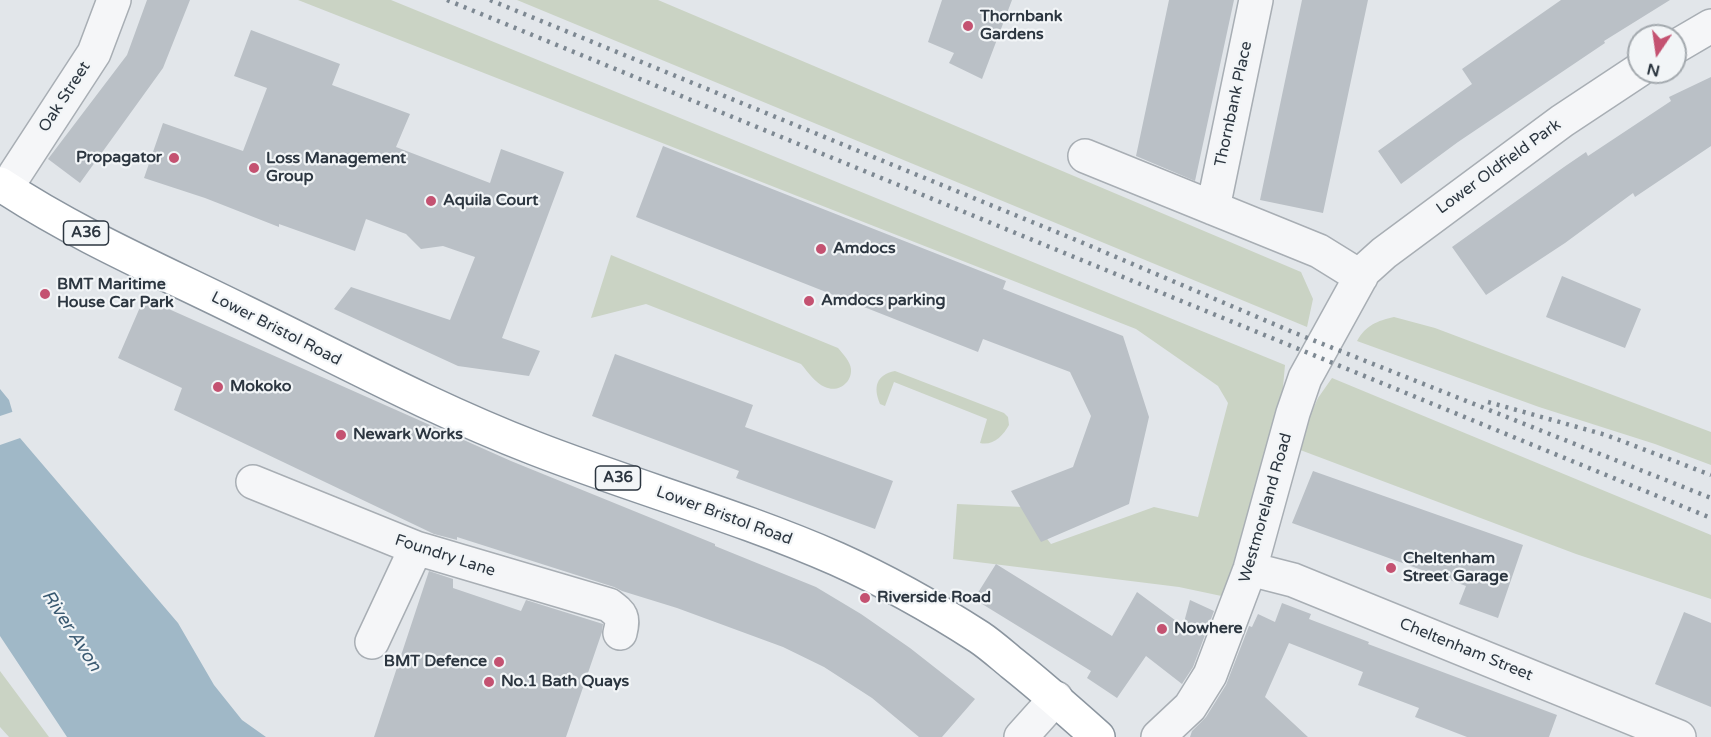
<!DOCTYPE html>
<html>
<head>
<meta charset="utf-8">
<style>
  body { margin:0 }
  #map { position:relative; width:1711px; height:737px; overflow:hidden; background:#e2e6ea; font-family:"Varela Round",sans-serif }
  canvas { display:block }
  .north { position:absolute; left:1627px; top:24px; width:60px; height:60px; box-sizing:border-box; background:#f2f5f7; border:2px solid #a3a9ae; border-radius:50%; rotate:193deg; font-size:16px; font-weight:700; line-height:24px; text-align:center; color:#2c3640 }
  .north::after { content:''; display:block; margin:auto; width:21px; height:27px; background:#c45271; clip-path:polygon(50% 0,100% 100%,50% 72%,0 100%) }
</style>
</head>
<body>
<div id="map">
<canvas width="1711" height="737"></canvas>
<div class="north">N</div>
</div>
<script>
const ctx = document.querySelector('canvas').getContext('2d');
ctx.lineJoin = 'round';
function paint(path, color) {
  ctx.fillStyle = color;
  ctx.fill(path, 'evenodd');
}
function trace(path, color, width, dash) {
  ctx.strokeStyle = color;
  ctx.lineWidth = width;
  ctx.lineCap = dash ? 'butt' : 'round';
  ctx.setLineDash(dash || []);
  ctx.stroke(path);
}
function drawText(font, color, halo, rows, align = 'center') {
  ctx.font = font + ' "Varela Round",sans-serif';
  ctx.lineWidth = 4.5;
  ctx.setLineDash([]);
  ctx.textBaseline = 'middle';
  ctx.strokeStyle = halo;
  ctx.fillStyle = color;
  for (const [text, x, y, turn = 0] of rows) {
    ctx.save();
    ctx.translate(x, y);
    ctx.rotate((+turn || 0) * Math.PI / 180);
    ctx.textAlign = isNaN(turn) ? turn : align;
    if (halo) ctx.strokeText(text, 0, 0);
    ctx.fillText(text, 0, 0);
    ctx.restore();
  }
}
const green = new Path2D(`
  M298,0H391L1285,365L1280,420L1231,598L1179,587L953,559L957,504L1023,507L1051,544L1154,507L1198,517L1228,403L1218,386L1136,329Z
  M517,0H658L1301,272L1313,299L1307,327Z
  M611,255L838,348C843,354 850,361 851,369C852,383 838,393 825,387C815,383 808,372 801,364L646,304L591,318Z
  M1394,317L1435,328L1711,432V465L1655,444L1539,407L1357,341C1366,325 1377,321 1394,317Z
  M895,371L1004,413L1008,417L1009,425C1003,436 993,446 980,443L987,419L894,382L885,406L880,404C873,387 876,375 895,371Z
  M1332,378L1711,535V599L1576,554L1295,448L1318,398Z
  M0,671L49,737H9L0,727Z`);
const water = new Path2D(`
  M0,389L9,400L20,438L178,623L214,685L242,720L266,737H67L0,636Z`);
const pier = new Path2D(`
  M15,411L23,437L0,445V416Z`);
const building = new Path2D(`
  M147,0H190L163,68L80,183L48,159L127,55Z
  M942,0H1012L982,79L949,63L954,53L928,42Z
  M1169,0H1234L1195,181L1136,156Z
  M1302,0H1368L1323,213L1260,200Z
  M1561,0H1670L1604,41L1605,43L1458,142L1401,184L1378,151L1472,84L1462,69Z
  M251,30L340,64L332,85L410,114L396,147L490,183L501,149L564,172L502,338L540,351L529,376L458,366L334,309L351,287L450,320L475,257L443,246L421,249L406,234L366,219L355,251L279,224V227L205,198L144,178L163,123L243,151L267,88L234,76Z
  M1711,77V146L1635,197L1633,193L1565,243L1486,295L1452,247L1564,167L1586,152L1588,156L1671,101L1669,97Z
  M663,146L1006,281L1003,289L1123,336L1149,417L1129,504L1041,542L1011,491L1073,467L1091,416L1070,372L983,339L978,352L636,217Z
  M1562,276L1641,309L1625,348L1546,317Z
  M144,298L511,461L715,544V546L816,587L861,614L910,648L975,699L942,737H919L872,698L824,667L783,647L677,608L622,591L614,587L457,537V540L434,534L174,410L182,388L118,358Z
  M615,354L753,405L745,427L893,481L875,529L736,478L739,471L592,416Z
  M1313,471L1523,545L1498,618L1459,604L1466,586L1292,523Z
  M996,564L1112,636L1137,592L1183,626L1190,600L1214,611L1193,667L1182,684L1146,656L1117,698L1087,678L1091,671L974,599Z
  M429,571L453,579V588L521,611L526,600L603,624L602,632L566,737H374Z
  M1282,603L1311,614L1309,619L1369,642L1368,644L1557,715L1549,737H1467L1415,717L1419,708L1358,685L1363,672L1289,643L1265,697L1308,737H1190L1192,731L1206,717L1226,685L1249,626L1252,627L1258,614L1275,622Z
  M1684,612L1711,623V707L1655,684Z`);
const minor = new Path2D(`
  M1675,47L1711,26
  M1085,156L1319,251L1361,277
  M6,188L94,53L114,0
  M1213,208L1256,0
  M253,482L416,548L609,605C622,615 624,617 620,633
  M1250,569L1293,580L1679,737
  M372,642L416,548
  M1021,737L1056,698
  M1158,737L1190,707L1210,675L1250,569L1293,413L1305,378L1364,271L1384,253L1562,121L1639,70`);
const highway = new Path2D(`
  M0,184C75,234 161,271 242,311C339,358 433,409 534,448C634,487 739,516 837,559C886,581 934,608 979,637C991,645 1002,655 1013,664C1042,687 1070,712 1098,737`);
const rail = new Path2D(`
  M447,0L1711,518
  M490,0L1076,240L1295,333L1711,498
  M1488,402L1606,435L1711,475`);
const markers = [
  [968,26,6,"#c45271"],
  [174,158,6,"#c45271"],
  [254,168,6,"#c45271"],
  [431,201,6,"#c45271"],
  [821,249,6,"#c45271"],
  [45,294,6,"#c45271"],
  [809,301,6,"#c45271"],
  [218,387,6,"#c45271"],
  [341,435,6,"#c45271"],
  [1391,568,6,"#c45271"],
  [865,598,6,"#c45271"],
  [1162,629,6,"#c45271"],
  [499,662,6,"#c45271"],
  [489,682,6,"#c45271"]
];
const shields = [
  [86,233,45],
  [618,478,45]
];
const shieldNames = [
  ["A36",86,233],
  ["A36",618,478]
];
const poiNames = [
  ["Thornbank",980,17],
  ["Gardens",980,35],
  ["Propagator",162,158,"right"],
  ["Loss Management",266,159],
  ["Group",266,177],
  ["Aquila Court",443,201],
  ["Amdocs",833,249],
  ["BMT Maritime",57,285],
  ["House Car Park",57,303],
  ["Amdocs parking",821,301],
  ["Mokoko",230,387],
  ["Newark Works",353,435],
  ["Cheltenham",1403,559],
  ["Street Garage",1403,577],
  ["Riverside Road",877,598],
  ["Nowhere",1174,629],
  ["BMT Defence",487,662,"right"],
  ["No.1 Bath Quays",501,682]
];
const streetNames = [
  ["Oak Street",65,97,-57],
  ["Thornbank Place",1234,104,-78],
  ["Lower Oldfield Park",1499,167,-36],
  ["Lower Bristol Road",276,329,27],
  ["Westmoreland Road",1266,508,-74],
  ["Lower Bristol Road",724,516,20],
  ["Foundry Lane",445,556,18],
  ["Cheltenham Street",1466,650,22]
];
const waterNames = [
  ["River Avon",71,631,57]
];
paint(green, '#cad3c4');
paint(water, '#a0b8c7');
paint(pier, '#e2e6ea');
paint(building, '#bac0c6');
trace(minor, '#a8aeb4', 36);
trace(highway, '#8b959f', 36);
trace(minor, '#f5f6f8', 33);
trace(highway, '#fff', 33);
trace(rail, '#7d8892', 4.5, [3, 6]);
for (const [x, y, r, color] of markers) {
  const dot = new Path2D();
  dot.arc(x, y, r, 0, 2 * Math.PI);
  ctx.fillStyle = color;
  ctx.fill(dot);
  trace(dot, '#f2f5f7', 2);
}
for (const [x, y, w] of shields) {
  const box = new Path2D();
  box.roundRect(x - w / 2, y - 12, w, 24, 4.5);
  ctx.fillStyle = '#f2f5f7';
  ctx.fill(box);
  trace(box, '#2c3640', 1.5);
}
drawText('bold 15px', '#2c3640', null, shieldNames);
drawText('bold 16px', '#2c3640', '#f2f5f7', poiNames, 'left');
drawText('16px', '#2c3640', '#f2f5f7', streetNames);
drawText('italic 18px', '#395971', '#f2f5f7', waterNames);
</script>
</body>
</html>
